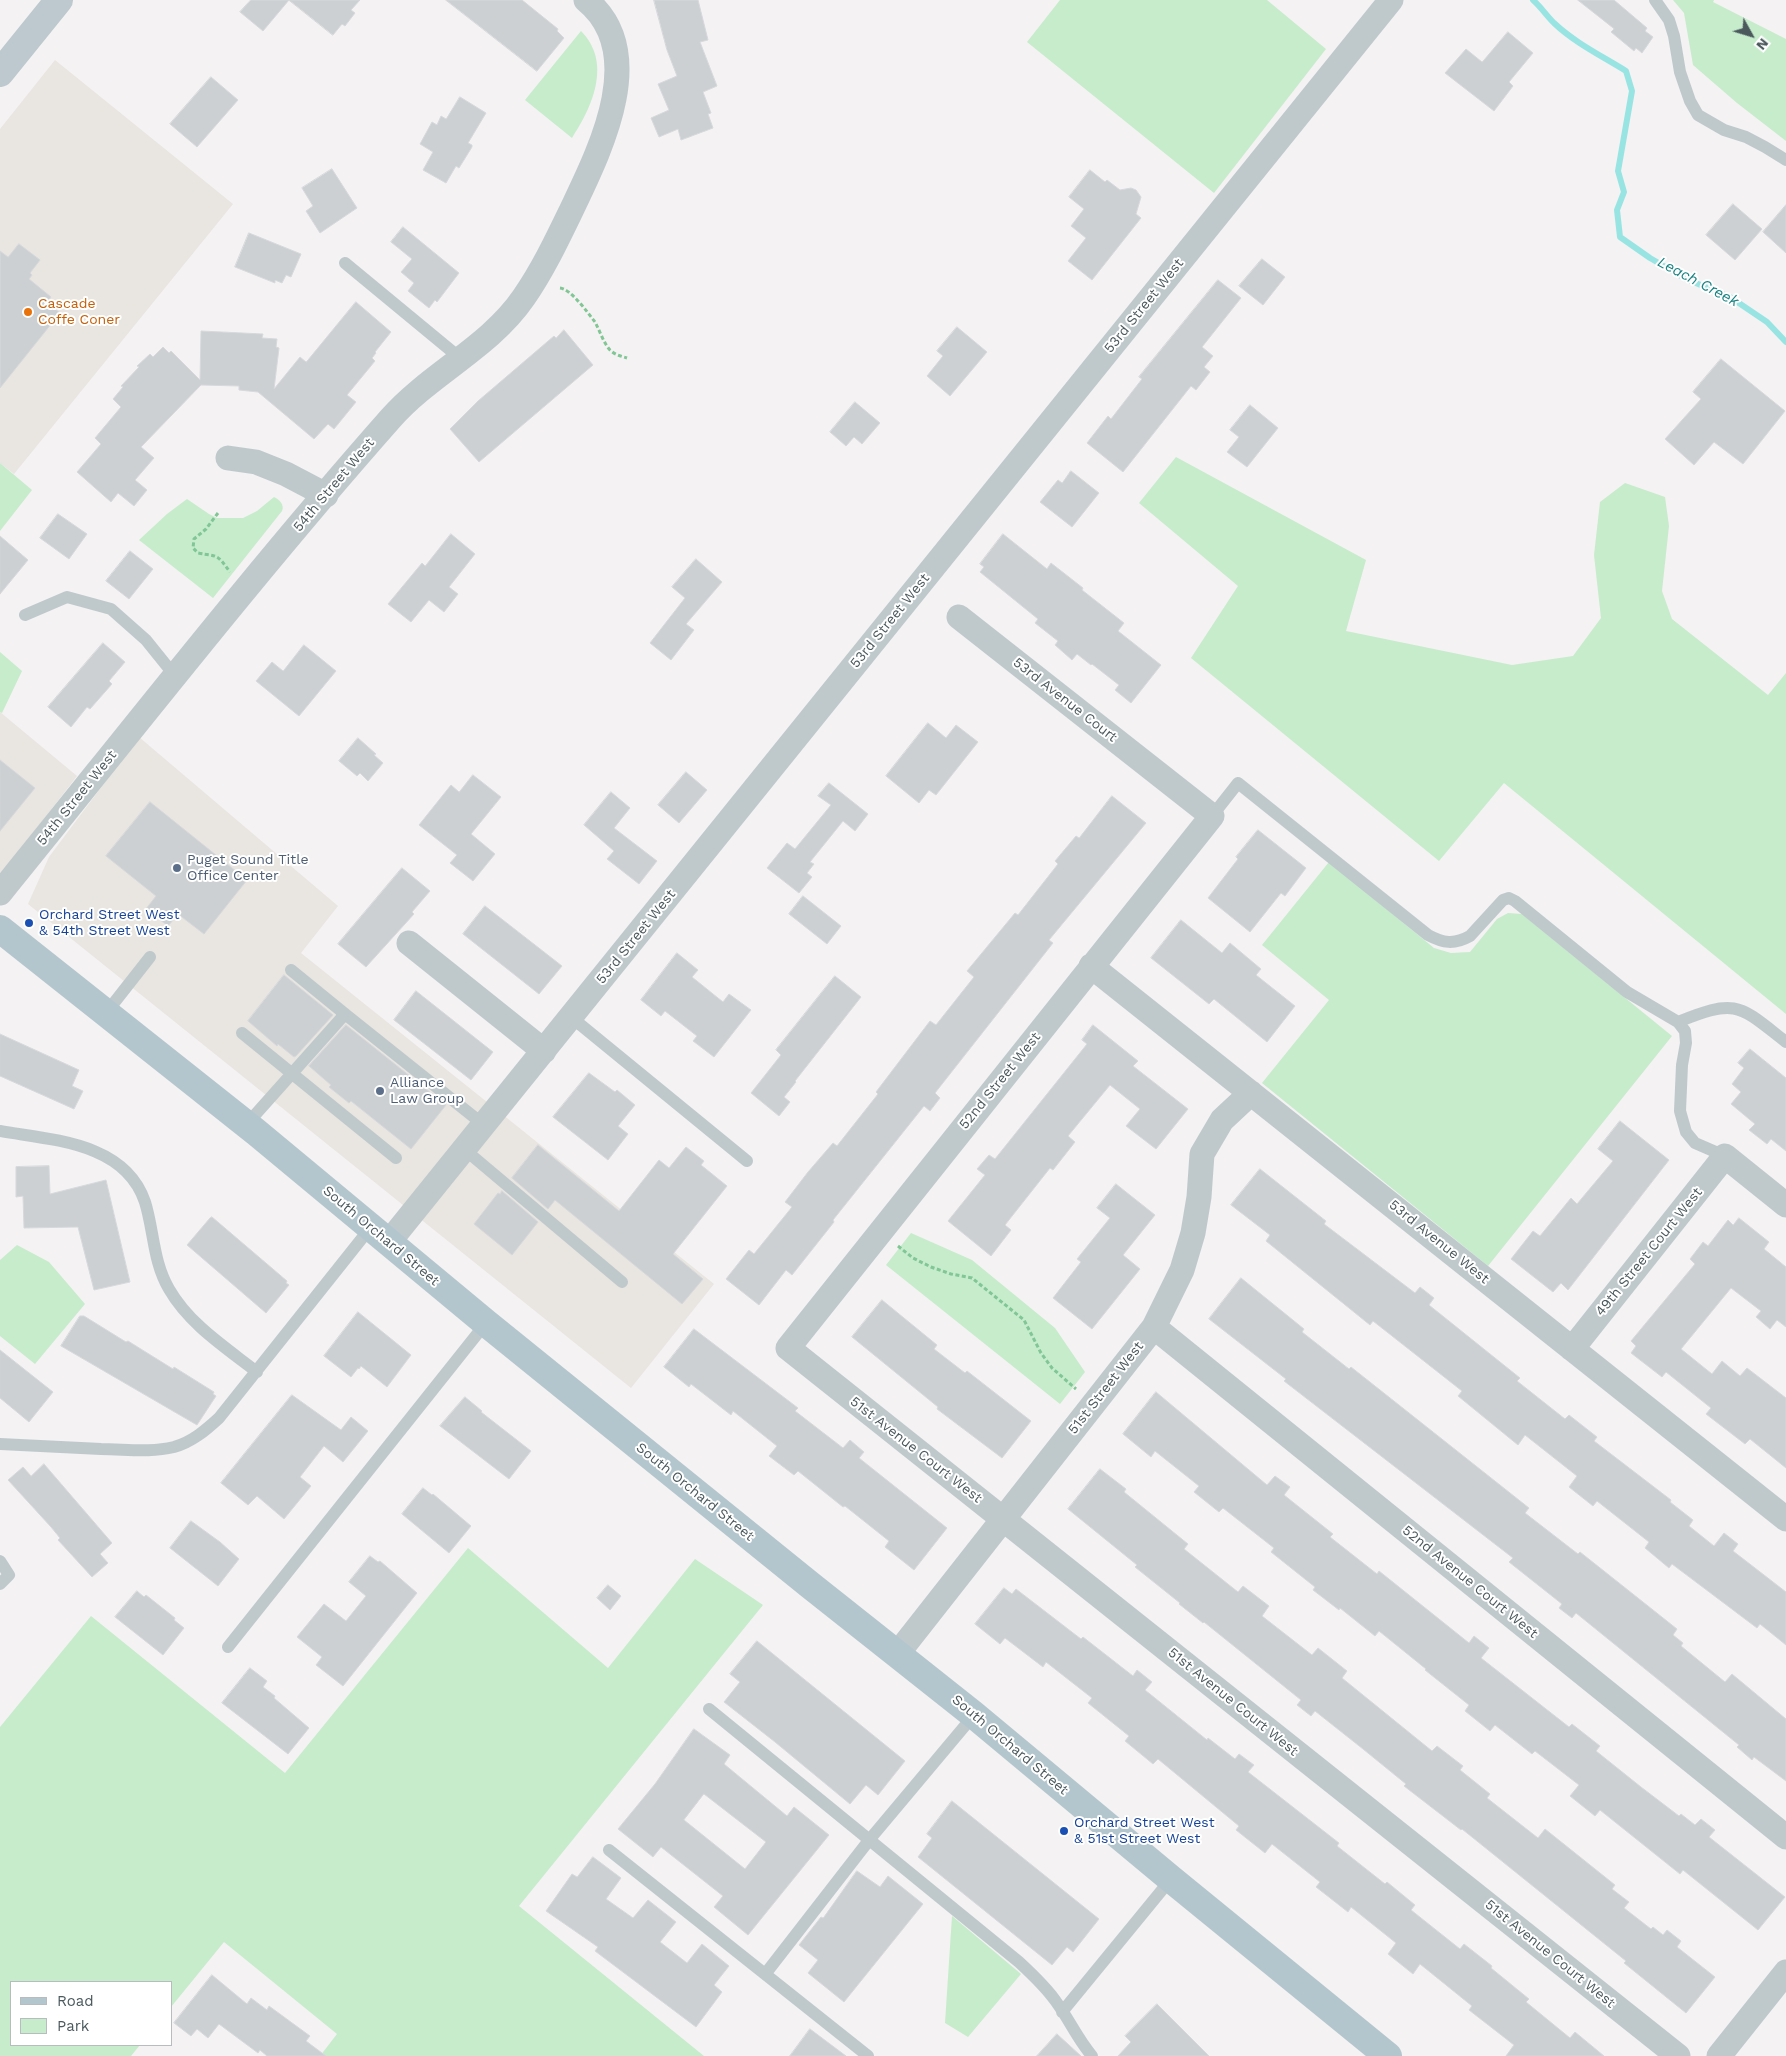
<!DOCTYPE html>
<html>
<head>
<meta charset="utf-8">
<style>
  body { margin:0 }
  #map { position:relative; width:1786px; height:2056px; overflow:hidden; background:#f4f2f2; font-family:"Work Sans",sans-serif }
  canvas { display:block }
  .legend { position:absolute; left:10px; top:1981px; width:162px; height:65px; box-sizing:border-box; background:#fff; border:1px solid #b7bdbe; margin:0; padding:6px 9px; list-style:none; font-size:15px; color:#4b595d }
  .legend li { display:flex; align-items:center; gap:10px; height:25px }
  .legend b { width:25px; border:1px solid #b7bdbe }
  .north { position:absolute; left:1726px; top:10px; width:50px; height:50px; -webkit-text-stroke:4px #fff; paint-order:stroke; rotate:129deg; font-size:14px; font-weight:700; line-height:20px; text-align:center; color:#4b595d }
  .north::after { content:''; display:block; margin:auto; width:18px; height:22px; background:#4b595d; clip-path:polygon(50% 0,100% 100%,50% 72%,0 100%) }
</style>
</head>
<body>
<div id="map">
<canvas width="1786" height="2056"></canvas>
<ul class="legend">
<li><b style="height:6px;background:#b4c6cd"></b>Road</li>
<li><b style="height:14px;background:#c6eccc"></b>Park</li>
</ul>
<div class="north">N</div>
</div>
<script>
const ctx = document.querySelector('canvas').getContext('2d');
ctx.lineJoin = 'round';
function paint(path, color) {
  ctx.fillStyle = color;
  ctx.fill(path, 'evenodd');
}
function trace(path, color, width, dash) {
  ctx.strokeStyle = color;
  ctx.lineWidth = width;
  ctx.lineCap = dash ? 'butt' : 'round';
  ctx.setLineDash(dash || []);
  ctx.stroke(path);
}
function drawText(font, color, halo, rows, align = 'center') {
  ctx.font = font + ' "Work Sans",sans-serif';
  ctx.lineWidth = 4;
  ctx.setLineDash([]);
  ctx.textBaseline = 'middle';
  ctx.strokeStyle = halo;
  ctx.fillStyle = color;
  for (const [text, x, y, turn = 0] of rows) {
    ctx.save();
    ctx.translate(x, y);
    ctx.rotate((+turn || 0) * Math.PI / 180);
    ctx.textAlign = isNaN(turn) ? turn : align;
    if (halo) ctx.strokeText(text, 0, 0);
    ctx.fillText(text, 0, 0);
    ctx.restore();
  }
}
const commercial = new Path2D(`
  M55,60L233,204L14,474L0,463V129Z
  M0,712L77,776L0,876Z
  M139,737L338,906L301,953L714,1284L631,1388L28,904L49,857Z`);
const green = new Path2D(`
  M1060,0H1267L1326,49L1214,193L1027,42Z
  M1673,0H1714L1713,2L1786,39V141L1737,103L1693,65L1684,13Z
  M581,31C612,62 593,106 572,138L525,100Z
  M1176,457L1366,560L1346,631L1512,665L1573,656L1601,618L1594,555L1600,502L1625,483L1665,497L1669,526L1662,591L1672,619L1768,695L1786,673V1014L1504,783L1439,861L1191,658L1238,586L1139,503Z
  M0,463L32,490L0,531Z
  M274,497C279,499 285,505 282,511L213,598L139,540L167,514L187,499L209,514L217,518H243L257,511Z
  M0,652L22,671L2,713L0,712Z
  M1329,862L1434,948L1451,953L1470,952L1497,919L1508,913L1522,914L1672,1036L1488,1266L1262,1083L1329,1000L1262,945Z
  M911,1233L972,1260L1055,1328L1085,1372L1060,1404L886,1265Z
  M17,1245L49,1262L85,1304L35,1364L0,1336V1260Z
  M468,1548L608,1668L695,1559L763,1605L519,1906L704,2056H320L337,2034L224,1942L171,2007V1982H11V2045H140L131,2056H0V1727L91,1616L285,1773Z
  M952,1916L1021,1974L968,2037L945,2023Z`);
const stream = new Path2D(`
  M1533,0C1541,7 1546,15 1554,23C1575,43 1602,56 1626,71L1632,91L1618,171L1624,192L1617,210L1620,237L1650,258L1686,279L1730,297L1767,322L1786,342`);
const building = new Path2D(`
  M251,0H289L263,31L240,12Z
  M289,0H360L351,10L355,13L345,26L342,24L333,35Z
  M446,0H522L558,29L557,31L564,38L537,71Z
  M654,0H698L708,40L700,42L717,86L703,92L711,113L708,114L713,128L681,140L678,129L659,137L651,118L669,110L658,84L677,76L667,50Z
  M1578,0H1614L1647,28L1645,31L1653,37L1642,53L1636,48L1634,51L1611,32L1614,29Z
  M1508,32L1533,53L1509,82L1513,86L1494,111L1445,73L1466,49L1482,62Z
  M211,77L238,100L197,147L170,124Z
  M460,97L486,113L468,143L472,145V147L459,168L456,166L446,183L423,170L433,152L420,144L432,122L437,125L441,116L446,119Z
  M332,169L357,208L320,233L306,211L313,206L302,188Z
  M1090,170L1105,182L1107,180L1120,190L1131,188L1136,190L1141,197L1136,214L1141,218L1092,280L1068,261L1086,238L1071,226L1084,209L1069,197Z
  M1733,204L1762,229L1735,260L1706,235Z
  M1786,205V253L1763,232Z
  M403,227L459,273L437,302L435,300L429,308L408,291L414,283L401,272L412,259L391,242Z
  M249,233L301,254L291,277L286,275L282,283L275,280V283L235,267Z
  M19,244L40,260L30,273L32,275L29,279L51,297L47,302L60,313L0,388V251L8,257Z
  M1262,259L1285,277L1263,305L1239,286Z
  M1218,280L1241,298L1202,347L1213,356L1204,367L1210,372L1196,390L1191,386L1123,472L1087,443L1108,416L1111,419L1142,379L1139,377Z
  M356,302L391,332L375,352L376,353L372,358L375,361L347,395L356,402L334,429L328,424L314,439L258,392L239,390V386L201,385L141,447L154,458L135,480L147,490L134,506L118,493L111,502L77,472L101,444L95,438L121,407L113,399L123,387L121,386L139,367L137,366L150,354L153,357L163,347L169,353L171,351L200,380L201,331L263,334L262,338L277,339L276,347L279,348L274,389L300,357L306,362Z
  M957,327L987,352L950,396L927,376L943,356L937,351Z
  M564,330L593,365L479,462L450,429L478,401L554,336L556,338Z
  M1721,359L1785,411L1743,464L1714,442L1694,465L1665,439L1701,399L1693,392Z
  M855,402L880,423L862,444L854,437L846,446L830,432Z
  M1250,405L1278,428L1247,467L1227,452L1239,437L1230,430Z
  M1071,471L1099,493L1072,527L1040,502L1058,480L1062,483Z
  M58,514L87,534L69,559L40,538Z
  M451,534L475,554L449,587L458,594L444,612L429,600L411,622L388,604L422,563L425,566Z
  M1003,534L1047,569L1051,563L1083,588L1082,590L1124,623L1118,631L1161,665L1131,703L1115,690L1119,685L1092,664L1091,665L1077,654L1072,660L1055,645L1058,641L1035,623L1038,619L980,572L984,567L980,564Z
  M0,536L28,560L0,594Z
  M130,551L153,569L129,599L106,581Z
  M696,559L722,582L686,624L694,630L671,660L650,643L685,598L672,587Z
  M103,643L125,662L109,681L112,684L90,709L87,707L71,727L48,707Z
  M304,645L336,671L299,716L256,681L272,662L283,671Z
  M928,723L946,738L956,725L978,742L936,795L929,790L919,803L886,776Z
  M358,738L376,754L374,755L383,763L368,781L360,773L357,776L339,761Z
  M0,760L35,788L0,831Z
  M686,772L707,790L679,823L658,805Z
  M473,775L501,797L471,834L495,854L473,881L450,863L457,855L419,825L451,785L459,792Z
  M829,783L868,814L855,831L843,821L810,862L814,864L807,873L812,877L799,893L767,868L787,843L795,849L831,805L818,796Z
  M611,792L630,808L614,828L657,861L639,884L607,859L614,851L584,825Z
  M1112,796L1146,823L1049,940L1053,943L935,1093L940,1098L930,1111L924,1106L833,1220L834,1222L792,1275L786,1270L759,1305L726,1279L749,1250L754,1254L792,1207L785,1202L808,1172L833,1143L837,1146L878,1094L876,1092L930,1021L936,1025L974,977L967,971L1015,913L1018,915L1058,864L1055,861L1076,836L1079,838Z
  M150,802L247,880L204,934L178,914L168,926L146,909L156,896L106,856Z
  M1258,830L1306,868L1285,896L1281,893L1250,932L1208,898L1238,859L1236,857Z
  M402,868L430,891L412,912L414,914L366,967L338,944Z
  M803,896L841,926L827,944L789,914Z
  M485,906L562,966L539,994L463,934Z
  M1181,920L1222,953L1230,943L1261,969L1256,975L1295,1006L1267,1042L1214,999L1209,1004L1151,958Z
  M677,953L698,970L692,977L723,1002L729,994L751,1010L714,1057L693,1041L697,1036L665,1011L661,1016L641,1000Z
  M284,975L333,1015L296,1056L294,1057L278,1044L277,1046L248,1021Z
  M835,976L861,997L795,1081L796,1082L784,1097L790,1102L779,1116L751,1093L781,1055L776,1050Z
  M416,991L493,1052L471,1080L394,1020Z
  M346,1025L446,1105L411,1149L351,1101L349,1103L329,1087L331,1085L309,1066Z
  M1093,1025L1138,1061L1133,1066L1188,1109L1156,1149L1126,1126L1140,1109L1110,1085L1068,1136L1075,1142L1053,1170L1050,1168L1005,1225L1011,1230L991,1256L948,1221L985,1175L977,1169L989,1155L995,1159L1087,1044L1082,1040Z
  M0,1034L79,1070L72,1086L83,1091L74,1109L0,1076Z
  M1750,1049L1786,1078V1151L1771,1139L1767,1144L1749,1130L1755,1124L1731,1104L1741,1092L1732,1084L1744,1068L1738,1063Z
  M589,1073L615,1092L617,1090L635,1105L618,1126L628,1134L608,1160L553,1117Z
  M1620,1121L1669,1160L1568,1290L1561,1283L1553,1292L1511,1259L1533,1231L1540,1236L1571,1198L1577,1204L1613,1161L1598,1149Z
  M538,1145L619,1211L659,1160L669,1168L686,1147L704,1161L701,1165L727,1186L673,1254L703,1279L682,1304L555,1200L548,1209L512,1178Z
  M49,1166L50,1194L106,1180L130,1282L94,1290L78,1227L24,1228L23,1196L16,1197V1167Z
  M1260,1169L1326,1221L1324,1224L1415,1293L1420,1287L1434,1298L1429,1305L1520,1378L1517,1381L1565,1419L1569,1415L1597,1437L1594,1441L1671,1500L1670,1502L1693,1520L1689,1526L1714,1546L1724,1533L1738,1544L1733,1551L1786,1592V1645L1760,1624L1757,1628L1672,1564L1669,1568L1645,1548L1649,1542L1597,1501L1593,1506L1569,1487L1577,1476L1525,1435L1518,1445L1458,1396L1462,1391L1373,1321L1370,1325L1266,1241L1270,1235L1231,1205Z
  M1116,1184L1155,1215L1123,1255L1140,1269L1092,1329L1053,1298L1081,1262L1077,1259L1110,1218L1097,1208Z
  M502,1191L538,1222L512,1255L474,1224L498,1193L500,1194Z
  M212,1217L287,1281L286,1283L289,1285L266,1313L187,1245L210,1218Z
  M1739,1218L1769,1242L1764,1249L1786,1267V1327L1777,1320L1770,1329L1756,1317L1761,1311L1731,1288L1681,1349L1712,1374L1722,1361L1740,1376L1747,1368L1786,1398V1468L1750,1439L1745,1444L1706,1414L1711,1408L1666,1372L1662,1377L1631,1353L1636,1346L1631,1341L1695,1264L1690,1259L1703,1242L1708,1246L1728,1220L1733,1225Z
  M1241,1278L1304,1329L1302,1332L1349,1369L1351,1367L1529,1508L1525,1513L1578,1554L1580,1552L1677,1629L1673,1635L1683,1643L1681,1646L1725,1682L1732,1674L1786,1719V1781L1754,1757L1752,1760L1737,1747L1739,1745L1576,1613L1572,1618L1559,1608L1562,1604L1509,1562L1513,1558L1284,1381L1286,1379L1209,1319Z
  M882,1300L937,1345L934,1349L965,1373L967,1371L1031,1421L1002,1458L937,1409L938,1407L852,1337Z
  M358,1312L411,1355L387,1387L361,1366L359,1369L358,1368L351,1377L324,1356Z
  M80,1316H84L126,1342L128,1341L173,1369L174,1367L214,1392L213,1394L216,1396L197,1425L61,1346Z
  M694,1329L798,1408L795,1411L843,1448L850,1440L864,1452L859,1458L947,1528L914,1570L885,1547L889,1541L845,1506L843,1507L798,1471L794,1475L769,1456L777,1446L733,1411L731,1415L691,1384L689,1387L664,1367Z
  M0,1350L53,1392L29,1422L0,1398Z
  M1156,1392L1267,1485L1275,1476L1290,1487L1284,1495L1333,1534L1330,1537L1377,1574L1379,1571L1469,1643L1474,1636L1489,1648L1481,1658L1569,1727L1572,1724L1600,1746L1596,1751L1641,1787L1679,1816L1681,1814L1695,1825L1701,1819L1715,1830L1709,1837L1785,1897L1758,1930L1683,1870L1680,1874L1600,1810L1595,1816L1570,1796L1579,1785L1535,1751L1532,1754L1495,1725L1490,1731L1465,1711L1469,1705L1425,1670L1426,1669L1379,1631L1375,1636L1340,1608L1339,1610L1313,1590L1315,1587L1271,1552L1274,1548L1223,1508L1219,1512L1194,1492L1199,1486L1155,1451L1151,1457L1123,1434Z
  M292,1395L341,1430L351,1417L368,1431L343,1462L324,1446L300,1477L311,1486L284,1519L257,1496L248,1505L221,1483Z
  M465,1397L482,1411L481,1412L531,1451L509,1479L440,1426Z
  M44,1464L112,1543L100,1554L108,1563L92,1577L58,1540L60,1538L51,1527L8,1480L23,1467L31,1476Z
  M1100,1469L1126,1489L1124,1492L1188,1544L1184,1549L1238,1592L1243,1586L1269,1606L1262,1616L1312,1655L1318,1648L1347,1671L1342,1678L1432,1751L1437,1746L1463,1766L1460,1770L1490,1794L1487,1798L1538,1838L1545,1829L1615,1885L1612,1889L1629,1902L1624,1908L1651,1929L1653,1927L1663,1935L1667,1930L1681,1941L1677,1947L1715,1977L1686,2013L1624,1963L1626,1961L1462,1829L1461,1830L1404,1786L1406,1784L1363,1749L1315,1711L1311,1716L1297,1705L1301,1700L1204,1622L1203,1623L1179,1604L1180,1603L1135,1567L1137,1565L1068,1509Z
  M423,1488L432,1495L433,1494L471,1526L449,1553L402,1514Z
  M191,1521L220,1542L239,1559L218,1586L170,1548Z
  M370,1556L378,1562L380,1561L417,1593L343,1686L316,1665L322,1657L297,1637L324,1604L346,1621L366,1596L349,1582Z
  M608,1585L621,1596L610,1610L597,1598Z
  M1004,1588L1012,1594L1016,1589L1081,1639L1083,1637L1133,1676L1137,1670L1152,1682L1145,1690L1207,1740L1208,1738L1235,1759L1239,1754L1254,1765L1248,1772L1339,1843L1337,1846L1385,1884L1387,1882L1415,1905L1411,1910L1460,1949L1464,1944L1492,1966L1491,1968L1529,1999L1526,2002L1570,2038L1575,2032L1604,2056H1506L1514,2045L1469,2010L1472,2006L1420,1964L1413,1974L1388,1954L1396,1943L1351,1907L1348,1912L1316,1887L1320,1882L1272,1844L1265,1853L1236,1830L1239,1826L1158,1759L1153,1764L1125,1741L1129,1736L1088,1703L1092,1698L1046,1662L1043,1667L1005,1638L1000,1644L975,1624Z
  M137,1591L144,1597L146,1595L175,1618L174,1620L184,1628L163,1655L115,1617Z
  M757,1641L905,1761L878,1795L866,1785L850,1804L775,1742L724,1702L740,1682L730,1674Z
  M250,1668L267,1681L263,1687L275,1696L274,1698L309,1728L288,1754L222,1703Z
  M694,1729L730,1755L724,1764L787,1816L794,1807L829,1835L748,1935L714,1907L723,1896L661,1847L653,1857L618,1829L655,1784ZM704,1794L766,1842L745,1869L684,1820Z
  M952,1801L1099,1919L1073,1952L1067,1947L1052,1965L918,1857L932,1838L927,1834Z
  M593,1857L621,1878L606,1899L633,1918L648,1900L676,1922L660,1942L687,1963L702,1944L729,1966L714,1985L722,1992L696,2027L595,1951L598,1947L546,1911L572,1874L577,1877Z
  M857,1871L880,1887L888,1876L923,1904L844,2002L808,1973L818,1960L799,1945L821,1917L823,1918Z
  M212,1975L247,2004L251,1998L267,2010L269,2006L310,2036L306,2041L326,2056H267L260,2050L258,2053L219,2024L208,2038L197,2029L191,2036L174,2023Z
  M1157,2004L1209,2056H1118L1131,2042L1125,2036Z
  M810,2029L846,2056H790Z
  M1057,2034L1081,2056H1037Z`);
const path = new Path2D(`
  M560,288C571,289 588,313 595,322C600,331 603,342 610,350C615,355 621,356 627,358
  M218,513L206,529L194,539L193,548L198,553C219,557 216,553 230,572
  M898,1246L913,1258L931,1267L951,1274L972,1278L1024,1320L1041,1353L1052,1368L1076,1389`);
const lane = new Path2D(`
  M1655,0L1669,20L1674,36L1680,72L1690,101L1698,115L1724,130L1746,137L1765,147L1786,160
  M345,263L460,358
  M25,615L67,597L111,609L146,640L175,676
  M1212,816L1238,783L1428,935C1443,943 1454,945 1470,936L1503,900L1509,898L1515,901L1627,992L1678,1022L1685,1031L1686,1043L1682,1065L1680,1111L1686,1132L1695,1143L1725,1156
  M291,970L345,1014
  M106,1013L150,957
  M571,1017L747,1161
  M1678,1022C1737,998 1739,1005 1786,1042
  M242,1033L396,1158
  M246,1125L345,1014L484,1125
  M0,1131C51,1140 125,1142 145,1202C154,1231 153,1262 169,1289C189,1324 225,1347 257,1372
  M464,1149L622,1282
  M0,1444C34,1446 67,1447 101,1449C125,1449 150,1453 174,1447C192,1442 206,1430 219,1418L371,1227
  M0,1561L9,1575L0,1584
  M228,1647L486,1323
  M709,1709L1019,1962C1032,1974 1047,1988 1057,2003C1070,2021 1077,2038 1092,2056
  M609,1850L868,2056
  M766,1973L870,1839L974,1715
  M1062,2012L1171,1879`);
const street = new Path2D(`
  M228,458L256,462L286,474L326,495
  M959,617L1212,816L788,1348L1678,2056
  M0,893C129,734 255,572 391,418C431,373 490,347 524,297C542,271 556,242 570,213C598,154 651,53 586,0
  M409,943L544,1051
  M1091,966L1786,1519
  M389,1242L1391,0
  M1154,1327L1786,1837
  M1572,1349L1725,1156L1786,1205
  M898,1653L1154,1327L1182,1270L1193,1233L1199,1197L1202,1154L1222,1120L1251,1093
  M1719,2056L1786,1972`);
const secondary = new Path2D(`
  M0,73L59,0`);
const primary = new Path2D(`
  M0,929L256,1132L486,1323L810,1585L974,1715L1171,1879L1388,2056`);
const markers = [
  [28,312,5,"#e8710a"],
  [177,868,5,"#5c6f8a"],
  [29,923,5,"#1a4fb4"],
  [380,1091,5,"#5c6f8a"],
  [1064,1831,5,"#1a4fb4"]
];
const foodNames = [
  ["Cascade",38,304],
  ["Coffe Coner",38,320]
];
const streetNames = [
  ["53rd Street West",1144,306,-51],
  ["54th Street West",334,485,-50],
  ["53rd Street West",890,621,-51],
  ["53rd Avenue Court",1065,700,38],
  ["54th Street West",77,798,-51],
  ["53rd Street West",636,937,-51],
  ["52nd Street West",1000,1081,-51],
  ["South Orchard Street",381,1236,40],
  ["53rd Avenue West",1439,1242,39],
  ["49th Street Court West",1649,1252,-51],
  ["51st Street West",1106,1388,-52],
  ["51st Avenue Court West",916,1450,38],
  ["South Orchard Street",695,1492,39],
  ["52nd Avenue Court West",1470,1582,39],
  ["51st Avenue Court West",1233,1702,39],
  ["South Orchard Street",1010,1745,40],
  ["51st Avenue Court West",1550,1954,39]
];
const serviceNames = [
  ["Puget Sound Title",187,860],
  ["Office Center",187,876],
  ["Alliance",390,1083],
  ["Law Group",390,1099]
];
const transitNames = [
  ["Orchard Street West",39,915],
  ["& 54th Street West",39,931],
  ["Orchard Street West",1074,1823],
  ["& 51st Street West",1074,1839]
];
const waterNames = [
  ["Leach Creek",1698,282,28]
];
paint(commercial, '#e9e5e0');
paint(green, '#c6eccc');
trace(stream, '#98e4e3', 6);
paint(building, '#ccd0d2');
trace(building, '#d6d9dc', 1);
trace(path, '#81c695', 3, [4, 2.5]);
trace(lane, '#bfc9cc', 12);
trace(street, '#bfc9cc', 25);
trace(secondary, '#bdc9ce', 28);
trace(primary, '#b4c6cd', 28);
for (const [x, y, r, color] of markers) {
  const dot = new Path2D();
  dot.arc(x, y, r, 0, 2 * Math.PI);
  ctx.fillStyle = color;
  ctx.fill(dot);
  trace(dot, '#fff', 2);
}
drawText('14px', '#c56008', '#fff', foodNames, 'left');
drawText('14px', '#4b595d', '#fff', streetNames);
drawText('14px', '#4e5e75', '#fff', serviceNames, 'left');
drawText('14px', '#164399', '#fff', transitNames, 'left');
drawText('italic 15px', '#1a8383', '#fff', waterNames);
</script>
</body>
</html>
